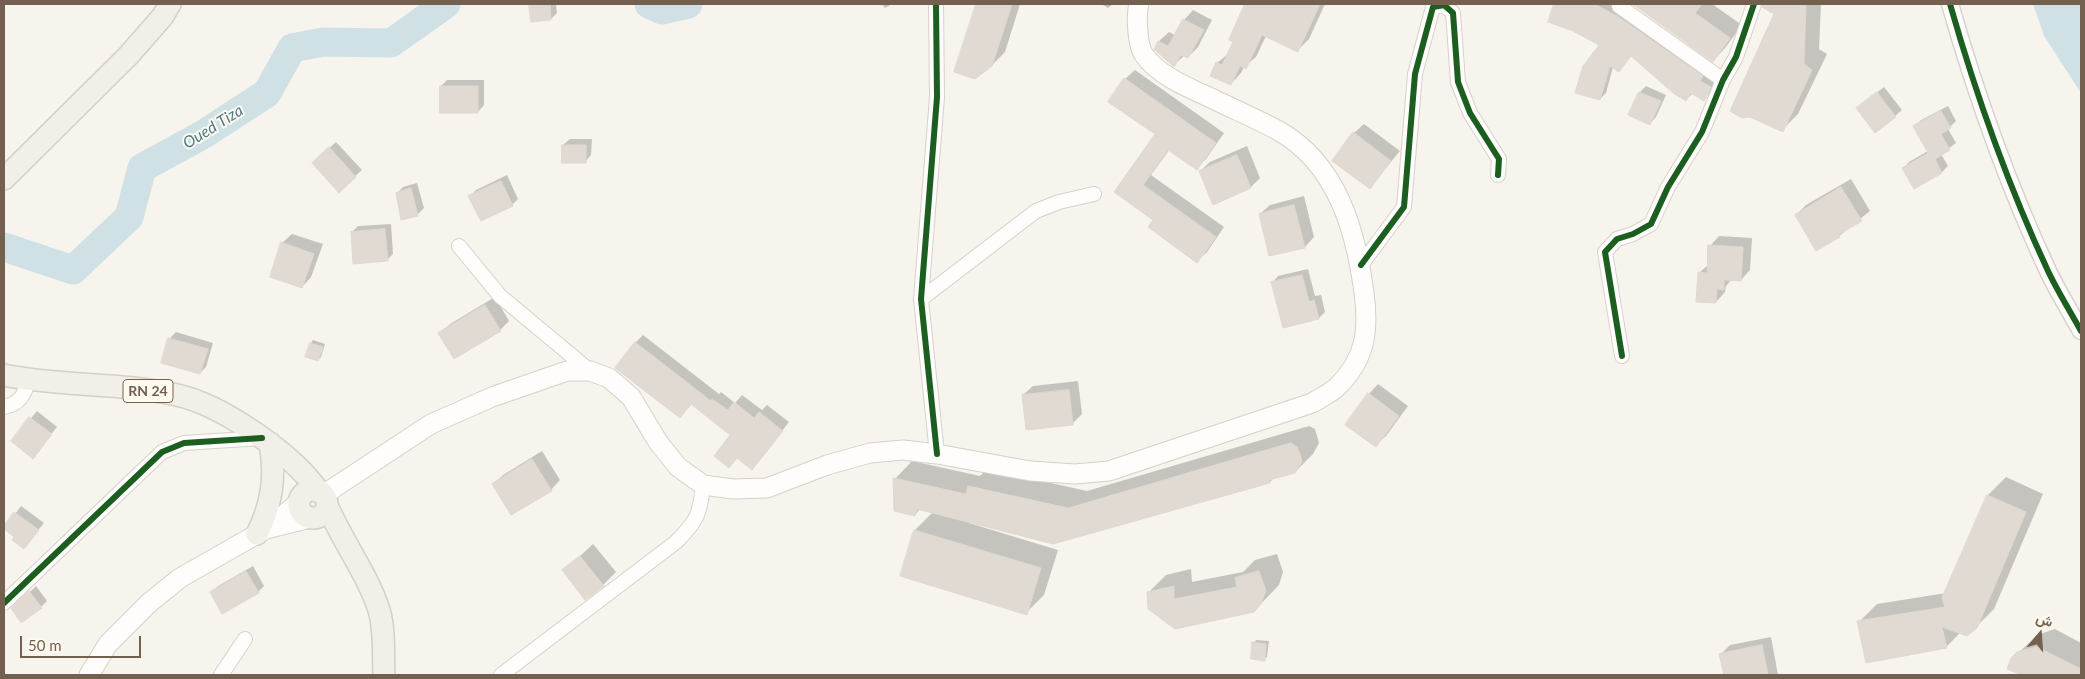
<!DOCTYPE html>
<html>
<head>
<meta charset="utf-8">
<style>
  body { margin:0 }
  #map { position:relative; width:2085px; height:679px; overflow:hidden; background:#f7f4ed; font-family:Lato,Vazirmatn,sans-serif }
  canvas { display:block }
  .frame { position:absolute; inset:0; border:5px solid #73604f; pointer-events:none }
  .north { position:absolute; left:2015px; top:609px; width:50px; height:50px; -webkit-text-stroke:4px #fefaef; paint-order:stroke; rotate:18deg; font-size:14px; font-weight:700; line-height:20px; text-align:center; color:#73604f }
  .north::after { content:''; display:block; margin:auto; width:18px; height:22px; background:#73604f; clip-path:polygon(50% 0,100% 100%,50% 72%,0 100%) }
  .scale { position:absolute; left:20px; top:636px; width:121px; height:22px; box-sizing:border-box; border:2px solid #73604f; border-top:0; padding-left:6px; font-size:15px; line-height:18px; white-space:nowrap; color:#73604f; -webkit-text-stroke:4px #fefaef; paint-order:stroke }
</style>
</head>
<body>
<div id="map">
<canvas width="2085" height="679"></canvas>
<div class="frame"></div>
<div class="north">ش</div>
<div class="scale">50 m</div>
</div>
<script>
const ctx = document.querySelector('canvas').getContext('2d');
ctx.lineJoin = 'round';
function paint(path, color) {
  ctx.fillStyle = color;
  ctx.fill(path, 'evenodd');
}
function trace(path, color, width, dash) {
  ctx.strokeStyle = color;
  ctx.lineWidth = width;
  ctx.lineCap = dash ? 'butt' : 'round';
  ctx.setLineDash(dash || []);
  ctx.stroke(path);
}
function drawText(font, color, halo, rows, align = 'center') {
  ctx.font = font + ' Lato,sans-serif';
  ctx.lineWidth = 4;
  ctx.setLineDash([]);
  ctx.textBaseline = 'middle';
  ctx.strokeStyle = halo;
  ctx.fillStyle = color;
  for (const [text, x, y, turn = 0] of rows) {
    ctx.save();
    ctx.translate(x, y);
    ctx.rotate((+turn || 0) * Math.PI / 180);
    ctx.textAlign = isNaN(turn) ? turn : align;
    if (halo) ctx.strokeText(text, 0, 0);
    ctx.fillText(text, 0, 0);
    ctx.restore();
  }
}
const water = new Path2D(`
  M2033,4H2081V93L2044,36Z`);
const shadow = new Path2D(`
  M531,4H556L557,13L551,19L532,21Z
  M882,4H892L885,8Z
  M977,4H1020L1005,52L992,65L956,71Z
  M1101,4H1113L1108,8Z
  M1246,4H1325L1309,39L1298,50L1266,36L1256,57L1244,67L1241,73L1231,84L1217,63L1229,53L1234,41L1230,39Z
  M1556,4H1612L1624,10L1716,81L1710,93L1704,99L1693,93L1686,100L1632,55L1618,71L1613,67L1606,93L1600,99L1601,44L1574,30L1549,21Z
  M1634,4H1712L1742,25L1725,48L1713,61Z
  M1773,4H1821L1819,49L1827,54L1798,114L1782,130L1775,13L1769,10Z
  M1193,10L1212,20L1198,47L1188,57L1184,56L1174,65L1155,49L1159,41L1169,32L1175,35L1184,20Z
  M1135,70L1224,133L1206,159L1196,168L1170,149L1151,175L1224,227L1207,252L1197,261L1155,219L1116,192L1157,134L1110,101L1125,79Z
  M447,80H484V105L478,112L441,86Z
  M1646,86L1666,95L1656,117L1650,124L1630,115L1640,92Z
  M1884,87L1902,110L1895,116L1857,108Z
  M1948,106L1956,121L1948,129L1956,143L1941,154L1948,166L1942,172L1915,188L1903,168L1909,162L1928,151L1915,127L1921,120Z
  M1364,124L1400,151L1369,188L1354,133Z
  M570,139H592L591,155L585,162L563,145Z
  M336,142L362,170L339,191L319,157Z
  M1247,146L1260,178L1251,187L1200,171L1210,162Z
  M507,175L518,199L512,205L470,196L476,190Z
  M1851,179L1870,211L1839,236L1796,215L1806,205Z
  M417,183L424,208L417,215L397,193L403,187Z
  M1304,196L1314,237L1305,247L1260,214L1270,205Z
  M391,224L393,254L387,260L352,232L358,226Z
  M292,234L323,244L311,277L302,287L282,243Z
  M1719,236L1752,238L1750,270L1741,280L1732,279L1726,286L1725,292L1716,302L1699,273L1709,264L1710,246Z
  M1308,269L1315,296L1321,295L1325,312L1319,318L1284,327L1272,283L1278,276Z
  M495,297L509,321L500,330L440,333L450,324Z
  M176,332L213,343L206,367L200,373L169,339Z
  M643,335L719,394L721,392L735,403L742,395L762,410L767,405L789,422L759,460L732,435L692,404L680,416L635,343Z
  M313,340L325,344L321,357L318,360L311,343Z
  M1078,381L1082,414L1072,424L1023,395L1033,386Z
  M1378,384L1408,406L1386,436L1376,445L1369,394Z
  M37,411L57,427L33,457L12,441Z
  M1309,426L1315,429L1319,443L1313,454L1295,472L1274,478L1270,482L969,521V523L1058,550L1044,595L1026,613L915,530L933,512L920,509L915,515L895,479L912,461L980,476L987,469L1087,491Z
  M542,451L560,480L551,490L494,484L503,475Z
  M2006,477L2043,494L1994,609L1976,627L1961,632L1946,647L1859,622L1877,604L1946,593L1988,495Z
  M21,506L44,523L24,547L16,537L4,528Z
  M593,544L616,572L603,585L564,571Z
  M1277,554L1283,572L1279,585L1254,611L1176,628L1148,593L1166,575L1191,569L1192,582L1243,572L1255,560Z
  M253,566L264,586L258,592L211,593L218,586Z
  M36,586L47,601L41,607L13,609Z
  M2055,629L2081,643V675H2026L2008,669L2012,659L2037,635Z
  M1771,637L1778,675H1725L1721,654L1730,645Z
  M1256,640L1269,641L1267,657L1264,660L1254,643Z`);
const river = new Path2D(`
  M649,4L662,10L688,4
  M4,247L73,270L129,217L142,168L204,134L267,93L292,48L323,42L391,43L446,4`);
const building = new Path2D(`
  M529,4H550L551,20L531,22Z
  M976,4H1012L992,66L975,79L954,72Z
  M1245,4H1320L1298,52L1262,35L1246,69L1240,66L1231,85L1210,76L1216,62L1222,65L1233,42L1229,40Z
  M1554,4H1594L1617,16L1703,76L1700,81L1711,87L1707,96L1704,101L1691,93L1686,101L1673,93L1631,56L1619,72L1610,66L1600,100L1575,93L1583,66L1599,45L1573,31L1548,22Z
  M1633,4H1702L1695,13L1730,38L1713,62Z
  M1763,4H1806L1804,64L1812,70L1783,132L1750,117L1742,118L1730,111L1774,14L1762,7Z
  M1183,19L1204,30L1188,58L1181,55L1174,67L1154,49L1158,41L1168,46Z
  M1124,78L1216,143L1197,170L1168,150L1143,185L1216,237L1197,263L1148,227L1153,220L1114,192L1155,134L1108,102Z
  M440,86H478V113H440Z
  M1639,92L1661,101L1650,125L1628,115Z
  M1877,92L1896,117L1875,133L1856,108Z
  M1941,111L1951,128L1941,134L1950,150L1935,159L1942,173L1914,189L1902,168L1928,153L1913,126Z
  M1353,132L1391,161L1370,189L1332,161Z
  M562,145H586V163H562Z
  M329,147L356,177L339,193L312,163Z
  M1237,155L1251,188L1213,205L1199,171Z
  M501,181L513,206L481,221L468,196Z
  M1841,187L1862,221L1839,234L1840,237L1816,251L1795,215Z
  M411,188L418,216L401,220L396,193Z
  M1294,205L1305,248L1269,256L1259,214Z
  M385,229L388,261L353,264L351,232Z
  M281,242L314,254L302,288L270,277Z
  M1708,245L1743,247L1741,281L1724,280V290L1717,289L1716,303L1696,302L1698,272L1707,273Z
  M1302,275L1309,302L1314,300L1319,319L1283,328L1271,282Z
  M485,305L501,331L454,359L438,333Z
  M168,338L208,349L200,374L161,363Z
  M635,342L711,401L712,399L728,410L734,402L754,418L759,412L783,431L752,470L737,458L729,468L714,456L730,435L691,404L680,418L615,368Z
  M310,343L323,347L318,361L305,357Z
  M1069,390L1073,425L1026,430L1022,395Z
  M1368,393L1399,416L1376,447L1345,425Z
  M29,417L52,434L33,459L11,441Z
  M1291,443L1297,447L1301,457L1302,462L1295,473L1269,480L1270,483L1053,544L917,509L915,516L894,511L893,478L966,494L968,486L1068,508Z
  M532,459L552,491L511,515L492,484Z
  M1987,495L2026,512L1977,628L1967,636L1942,627L1947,648L1866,663L1857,621L1945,607L1942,598Z
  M14,512L39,530L24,549L12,540L14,537L4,529V526Z
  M914,530L1041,568L1027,615L900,576Z
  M580,556L604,586L585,600L562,570Z
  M246,571L259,593L222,614L210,592Z
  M1259,571L1266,591L1261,604L1254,612L1175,629L1148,609L1147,592L1174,586V599L1237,587L1235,578Z
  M29,591L42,608L21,623L11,608Z
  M1252,642L1266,644L1265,661L1251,659Z
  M1762,645L1768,675H1724L1719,654Z
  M2037,647L2081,669V675H2022L2007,669L2011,658L2017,652Z`);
const minor = new Path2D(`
  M936,4L937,97L921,299L937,454
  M1619,6L1723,80
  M459,246L500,296L590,371
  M1361,265L1404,207L1415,74L1433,7L1444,5L1453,13L1458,82L1470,113L1499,159L1498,175
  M921,299L1036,211L1059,202L1094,194
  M1622,356L1605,252L1617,239L1633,234L1651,224L1668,187L1702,132L1723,80L1736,57L1754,4
  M4,407C20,404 24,395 29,380
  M4,603L162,452L184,443L262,438
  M221,675L245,639
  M501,675L676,542C697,521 700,515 703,485`);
const tertiary = new Path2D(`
  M1950,4C1976,95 2008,185 2048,271C2058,292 2070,311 2081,331`);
const secondary = new Path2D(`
  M323,495L431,424L492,397L567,371H590L609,378L631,397L658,442L678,467L703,485L733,489L767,488L827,465L870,453L903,450L937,454L1030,471L1075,474L1109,471L1312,403C1320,398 1331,393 1337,387C1366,359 1369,330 1364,293C1356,231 1337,164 1279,131C1257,119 1233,109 1211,98C1189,88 1159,76 1144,55C1137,45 1136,15 1139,4
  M273,524L299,502
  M89,675L108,644L149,603L180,578L266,529L310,518`);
const primary = new Path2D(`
  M4,179L128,56L163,16L170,4
  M4,375C61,387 120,382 177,395C222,405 293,454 319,492
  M299 504a14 14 0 1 1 28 0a14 14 0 1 1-28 0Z
  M327,505C342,541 367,573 379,610C385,630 383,654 384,675
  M257,534C272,504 276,476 270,443`);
const cycleway = new Path2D(`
  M936,4L937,97L921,299L937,454
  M1950,4C1976,95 2008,185 2048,271C2058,292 2070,311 2081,331
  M1361,265L1404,207L1415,74L1433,7L1444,5L1453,13L1458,82L1470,113L1499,159L1498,175
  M1622,356L1605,252L1617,239L1633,234L1651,224L1668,187L1702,132L1723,80L1736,57L1754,4
  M4,603L162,452L184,443L262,438`);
const shields = [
  [148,391,50]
];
const shieldNames = [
  ["RN 24",148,391]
];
const waterNames = [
  ["Oued Tiza",213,127,-32]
];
paint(water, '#d0e1e6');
paint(shadow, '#0003');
trace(river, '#d0e1e6', 29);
paint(building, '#e0dad3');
trace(building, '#dfd8d0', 1);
trace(minor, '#d6d1cb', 16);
trace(tertiary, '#d6d1cb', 19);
trace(secondary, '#d5d0c8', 21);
trace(primary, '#d5cfc8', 24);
trace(minor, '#fefdfc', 14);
trace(tertiary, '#fefdfc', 16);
trace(secondary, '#fefdfc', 19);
trace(primary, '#f1efe7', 21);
trace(cycleway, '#1b5e20', 6);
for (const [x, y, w] of shields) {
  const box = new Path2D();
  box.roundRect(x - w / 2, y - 11.5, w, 23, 4);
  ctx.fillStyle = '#fefaef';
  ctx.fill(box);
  trace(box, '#73604f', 1);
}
drawText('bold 14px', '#73604f', null, shieldNames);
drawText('italic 16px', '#4d798b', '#fefaef', waterNames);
</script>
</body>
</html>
